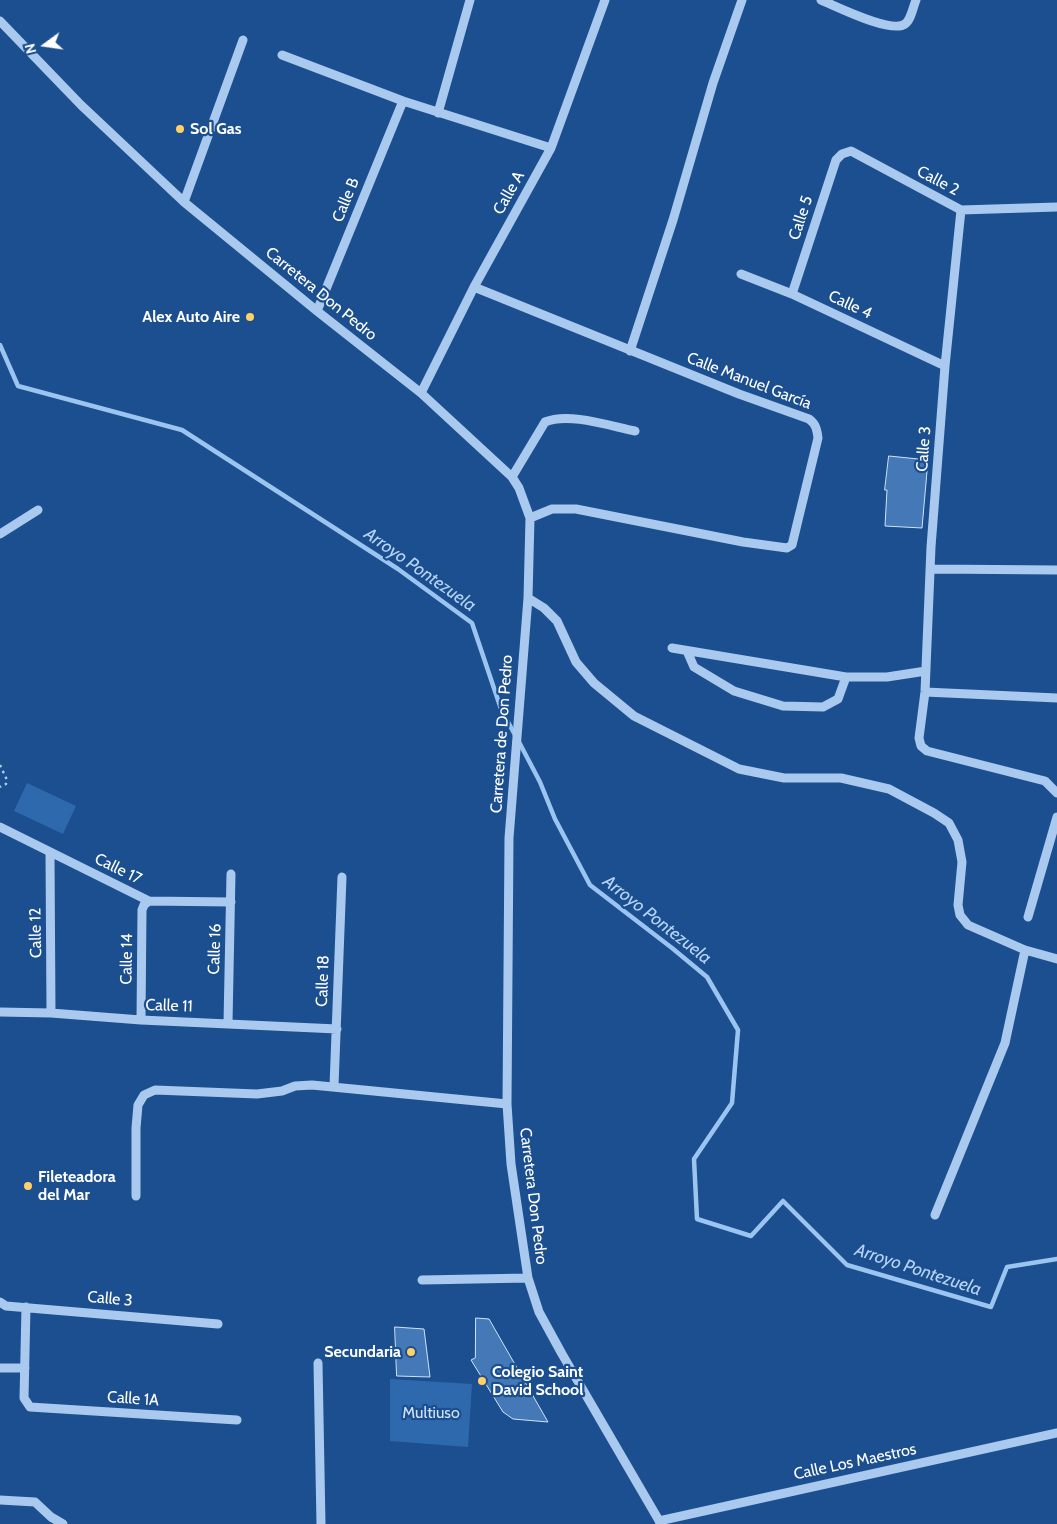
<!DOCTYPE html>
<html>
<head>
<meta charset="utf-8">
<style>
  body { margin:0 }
  #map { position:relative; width:1057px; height:1524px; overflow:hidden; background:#1b4f8f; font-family:Cabin,sans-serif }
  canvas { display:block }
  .north { position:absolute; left:20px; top:20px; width:50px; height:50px; -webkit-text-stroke:4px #1b4f8f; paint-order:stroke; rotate:256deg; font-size:14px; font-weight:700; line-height:20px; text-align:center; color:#fff }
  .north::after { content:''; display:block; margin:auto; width:18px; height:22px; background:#fff; clip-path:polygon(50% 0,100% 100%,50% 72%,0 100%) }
</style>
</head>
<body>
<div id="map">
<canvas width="1057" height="1524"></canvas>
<div class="north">N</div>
</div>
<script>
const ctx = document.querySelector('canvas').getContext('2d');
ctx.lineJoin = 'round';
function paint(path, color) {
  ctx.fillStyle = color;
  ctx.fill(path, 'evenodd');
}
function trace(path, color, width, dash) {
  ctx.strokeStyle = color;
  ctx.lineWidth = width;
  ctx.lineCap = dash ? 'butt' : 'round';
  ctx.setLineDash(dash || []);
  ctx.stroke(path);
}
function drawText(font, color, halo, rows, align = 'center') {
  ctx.font = font + ' Cabin,sans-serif';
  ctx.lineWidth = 4.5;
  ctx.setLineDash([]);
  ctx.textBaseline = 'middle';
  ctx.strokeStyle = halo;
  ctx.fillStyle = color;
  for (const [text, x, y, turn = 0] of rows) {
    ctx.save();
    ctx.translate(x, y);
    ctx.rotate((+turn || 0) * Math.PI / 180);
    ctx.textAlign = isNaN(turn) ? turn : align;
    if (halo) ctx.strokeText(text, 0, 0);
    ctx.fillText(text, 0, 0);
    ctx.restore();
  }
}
const green = new Path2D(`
  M27,783L76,806L63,834L14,811Z
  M390,1379L472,1384L468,1447L390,1441Z`);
const stream = new Path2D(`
  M0,345L18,386L182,430L398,569L472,623L501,709L515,735
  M519,742L540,782L555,819L590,885L672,948L707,977L738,1030L732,1103L694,1159L697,1219L751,1236L783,1201L847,1265L991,1307L1007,1267L1057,1259`);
const building = new Path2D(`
  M889,456L928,460L922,528L885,526L887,490H885Z
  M476,1318L489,1319L548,1422L513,1419L503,1412L471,1360L475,1358Z
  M395,1327L424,1329L430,1377L397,1376Z`);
const path = new Path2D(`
  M0,765L7,780L6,784L0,787`);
const minor = new Path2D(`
  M821,0C836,6 891,34 905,24C911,20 913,7 916,0
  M0,21L81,105L184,202L317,311L421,393L512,477L519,488L530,518L528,598L509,838L507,1104L511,1164L528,1278L539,1312L562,1354L661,1524
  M282,55L403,101L551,148
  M438,113L470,0
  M184,202L243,40
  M961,210L945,366L931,547L925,692L919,738L921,746L927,751L1045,781L1057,793
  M741,274L792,294L945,366
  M474,287L739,394L809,419C816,424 817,430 818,438L792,545L787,548L743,542L576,509H552L530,518
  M792,294L836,160L842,154L851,151L961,210L1057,207
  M317,311L403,101
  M630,351L673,220L713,83L742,0
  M421,393L474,287L551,148L605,0
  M512,477L545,422C569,412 610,426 635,431
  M0,534L38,510
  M931,569L1057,570
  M528,598L544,608L557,621L576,662L594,683L634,716L739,769L784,778H841L889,789L934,813L949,823L958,840L962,862L958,905L960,915L968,925L1025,950L1057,959
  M672,648L846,677H887L926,671
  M687,651L694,667L734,691L783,706L823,707L838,699L846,677
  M925,692L1057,698
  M0,827L149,901L231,902
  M50,853L51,1013
  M1028,917L1057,817
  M0,1012L51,1013L141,1020L337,1029
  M141,1020L142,910L144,905L149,901
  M228,1023L231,874
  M334,1086L342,877
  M136,1196V1128L138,1105L144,1095L155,1090L257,1094L282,1091L295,1086L312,1085L507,1104
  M935,1215L1005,1043L1025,950
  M422,1280L528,1278
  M0,1302L6,1306L218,1324
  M26,1307L24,1398L30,1407L237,1420
  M318,1363L321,1524
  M0,1368H25
  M0,1500L35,1502L51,1517L63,1524
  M659,1521L1057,1433`);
const markers = [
  [180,129,5,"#ffd166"],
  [250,317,5,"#ffd166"],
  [28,1186,5,"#ffd166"],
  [411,1352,5,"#ffd166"],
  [482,1381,5,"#ffd166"]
];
const poiNames = [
  ["Sol Gas",190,129],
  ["Alex Auto Aire",240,317,"right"],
  ["Fileteadora",38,1177],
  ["del Mar",38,1195],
  ["Secundaria",401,1352,"right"],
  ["Colegio Saint",492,1372],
  ["David School",492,1390]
];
const streetNames = [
  ["Calle 2",938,181,28],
  ["Calle A",509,193,-61],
  ["Calle B",346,200,-68],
  ["Calle 5",801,218,-72],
  ["Carretera Don Pedro",321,294,39],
  ["Calle 4",850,305,25],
  ["Calle Manuel García",749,381,21],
  ["Calle 3",924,449,-86],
  ["Carretera de Don Pedro",502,734,-86],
  ["Calle 17",118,869,26],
  ["Calle 12",36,933,-91],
  ["Calle 16",215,949,-88],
  ["Calle 14",127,959,-89],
  ["Calle 18",323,981,-88],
  ["Calle 11",169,1006,2],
  ["Carretera Don Pedro",533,1196,83],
  ["Calle 3",110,1299,5],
  ["Calle 1A",133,1399,4],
  ["Calle Los Maestros",855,1462,-12]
];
const parkNames = [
  ["Multiuso",431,1413]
];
const waterNames = [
  ["Arroyo Pontezuela",420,570,35],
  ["Arroyo Pontezuela",657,920,38],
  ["Arroyo Pontezuela",918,1270,18]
];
paint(green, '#2e69ad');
trace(stream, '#9cc4f0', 4.5);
paint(building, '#4478b7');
trace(building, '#cfe3fa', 1);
trace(path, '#a9c9ee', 2.5, [2.5, 4]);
trace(minor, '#a9c9ee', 9);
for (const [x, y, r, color] of markers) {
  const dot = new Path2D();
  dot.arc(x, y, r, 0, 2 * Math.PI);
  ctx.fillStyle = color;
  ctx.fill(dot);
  trace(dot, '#1b4f8f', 2);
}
drawText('bold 16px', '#fff', '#1b4f8f', poiNames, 'left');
drawText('16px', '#fff', '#1b4f8f', streetNames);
drawText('16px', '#cfe3fa', '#1b4f8f', parkNames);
drawText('italic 18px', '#b5d3f5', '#1b4f8f', waterNames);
</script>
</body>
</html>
